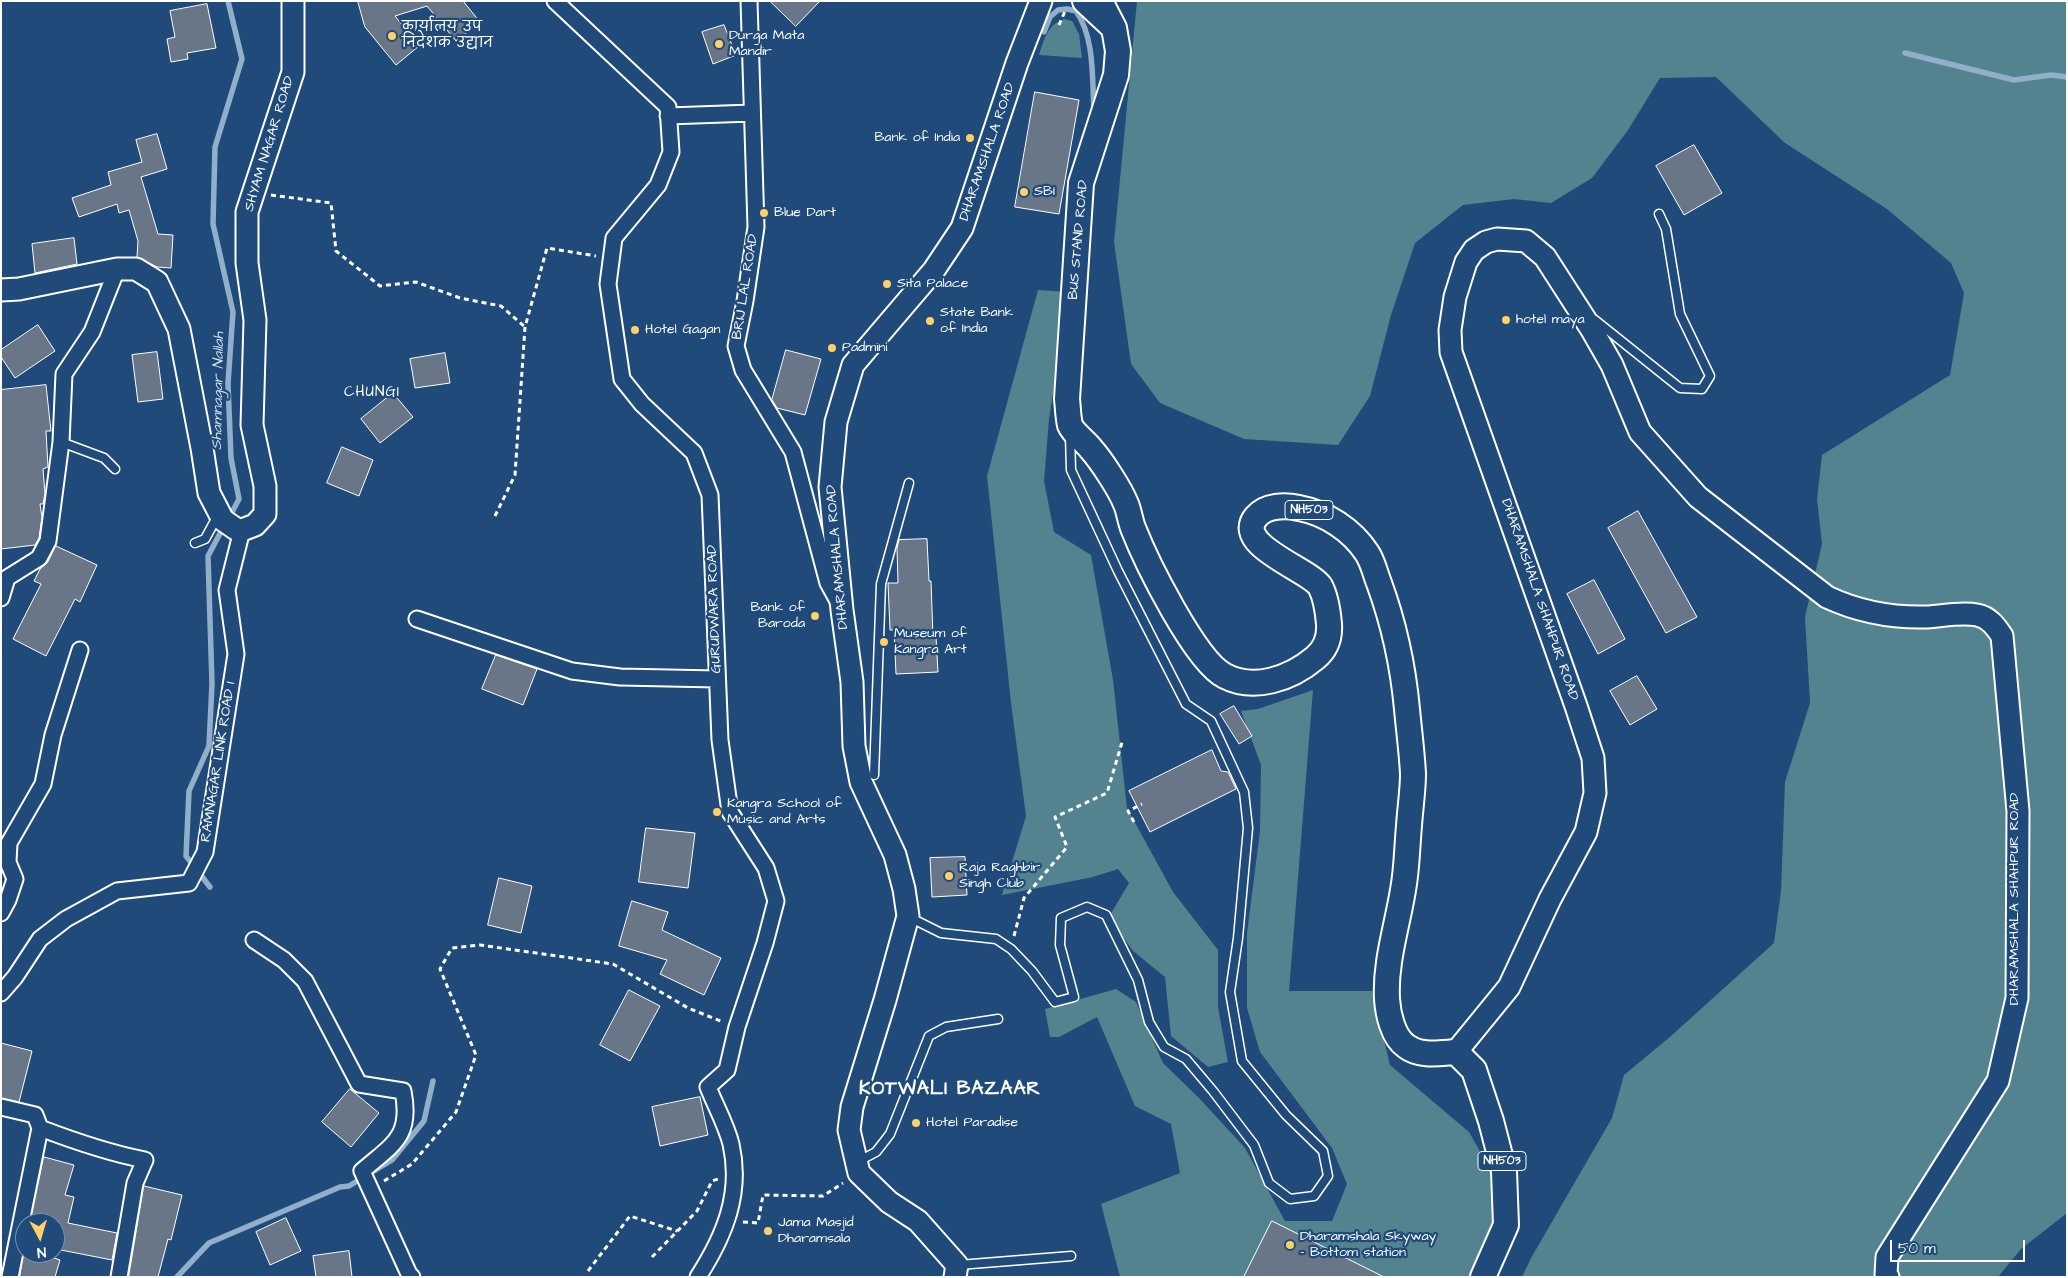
<!DOCTYPE html>
<html>
<head>
<meta charset="utf-8">
<style>
  body { margin:0 }
  #map { position:relative; width:2068px; height:1278px; overflow:hidden; background:#1f4a7a; font-family:"Architects Daughter",sans-serif }
  canvas { display:block }
  .frame { position:absolute; inset:0; border:2px solid #fff; pointer-events:none }
  .north { position:absolute; left:15px; top:1213px; width:50px; height:50px; box-sizing:border-box; background:#1f4a7a; border:1px solid #7992af; border-radius:50%; rotate:174deg; font-size:14px; font-weight:700; line-height:20px; text-align:center; color:#fff }
  .north::after { content:''; display:block; margin:auto; width:18px; height:22px; background:#ffd166; clip-path:polygon(50% 0,100% 100%,50% 72%,0 100%) }
  .scale { position:absolute; left:1890px; top:1240px; width:135px; height:22px; box-sizing:border-box; border:2px solid #fff; border-top:0; padding-left:6px; font-size:15px; line-height:18px; white-space:nowrap; color:#fff; -webkit-text-stroke:4px #1f4a7a; paint-order:stroke }
</style>
</head>
<body>
<div id="map">
<canvas width="2068" height="1278"></canvas>
<div class="frame"></div>
<div class="north">N</div>
<div class="scale">50 m</div>
</div>
<script>
const ctx = document.querySelector('canvas').getContext('2d');
ctx.lineJoin = 'round';
function paint(path, color) {
  ctx.fillStyle = color;
  ctx.fill(path, 'evenodd');
}
function trace(path, color, width, dash) {
  ctx.strokeStyle = color;
  ctx.lineWidth = width;
  ctx.lineCap = dash ? 'butt' : 'round';
  ctx.setLineDash(dash || []);
  ctx.stroke(path);
}
function drawText(font, color, halo, rows, align = 'center') {
  ctx.font = font + ' "Architects Daughter","Playpen Sans Deva",sans-serif';
  ctx.lineWidth = 4.5;
  ctx.setLineDash([]);
  ctx.textBaseline = 'middle';
  ctx.strokeStyle = halo;
  ctx.fillStyle = color;
  for (const [text, x, y, turn = 0] of rows) {
    ctx.save();
    ctx.translate(x, y);
    ctx.rotate((+turn || 0) * Math.PI / 180);
    ctx.textAlign = isNaN(turn) ? turn : align;
    if (halo) ctx.strokeText(text, 0, 0);
    ctx.fillText(text, 0, 0);
    ctx.restore();
  }
}
const green = new Path2D(`
  M1137,1H2067V1213L2021,1249L1998,1277H1522L1531,1258L1612,1118L1624,1075L1671,1036L1774,943L1781,891L1785,782L1810,703L1805,617L1822,544L1817,499L1822,455L1950,375L1964,293L1951,263L1887,209L1785,143L1716,77L1660,78L1628,130L1592,178L1551,203L1514,199L1463,205L1415,243L1391,315L1370,396L1338,445L1244,439L1160,403L1131,364L1114,242Z
  M1064,19L1072,21L1079,34L1082,58L1039,55C1044,40 1047,25 1064,19Z
  M1038,290L1069,292L1049,419L1044,481L1054,532L1091,555L1113,680L1127,808L1173,892L1218,950V1007L1228,1062L1208,1067L1171,1036L1165,977L1133,951L1109,917L1129,883L1118,869L1093,877L1002,895L1026,816L1011,703L987,476Z
  M1313,690L1289,991H1372L1390,1065L1469,1132L1503,1192L1480,1277H1120L1101,1204L1180,1173L1171,1124L1135,1106L1097,1017L1059,1037H1050L1045,1009L1116,989L1136,1002L1163,1063L1200,1099L1245,1148L1285,1221H1332L1347,1184L1332,1148L1260,1052L1247,1008V933L1260,831L1261,765L1241,711L1258,709Z`);
const stream = new Path2D(`
  M228,1L242,59L215,147L213,224L233,312L228,383L231,458L239,499L229,518
  M1044,32L1050,17L1058,10L1067,9L1076,11C1095,38 1092,79 1094,111
  M1905,53L2014,80L2051,75L2067,77
  M210,887L186,856L189,791L209,746L212,684L208,556L224,526
  M177,1277L209,1243L340,1187L349,1186L392,1160L424,1121L433,1081`);
const building = new Path2D(`
  M358,1H463L480,22L456,41L427,6L395,16L419,46L396,65L365,27Z
  M770,1H820L796,26Z
  M207,4L216,48L187,53L188,59L171,62L167,39L175,37L170,11Z
  M724,25L736,55L713,64L702,32Z
  M1035,92L1079,100L1059,214L1015,207Z
  M157,134L167,169L141,177L158,234L173,235L171,268L157,267L137,257L138,241L129,210L119,213L117,204L79,217L72,198L111,185L108,172L142,162L136,140Z
  M1694,145L1722,193L1684,215L1656,166Z
  M74,238L77,264L35,273L32,244Z
  M38,325L55,351L15,378L1,357V350Z
  M786,350L821,359L805,415L777,408L772,400Z
  M157,352L163,399L138,402L132,355Z
  M445,353L450,383L415,388L410,359Z
  M46,385L51,431H46L48,467L43,469L45,493L43,504H40L42,517L39,538L35,545L1,549V390Z
  M393,393L413,417L380,443L361,419Z
  M342,447L373,460L359,496L327,483Z
  M1638,511L1697,617L1666,633L1608,528Z
  M927,539L929,581H931L933,637H936L938,672L896,674L894,630H890L888,583H898L897,548L899,540Z
  M56,546L97,565L80,602L75,599L46,656L13,639L41,584L34,581L40,569L47,563Z
  M1594,580L1625,639L1598,654L1567,594Z
  M496,655L537,669L523,705L482,689Z
  M1637,676L1657,709L1630,725L1610,691Z
  M1234,706L1252,736L1239,744L1220,714Z
  M1212,750L1221,771L1228,772L1236,789L1150,832L1129,791Z
  M646,828L695,833L688,888L639,882Z
  M965,857L967,895L932,897L930,858Z
  M499,878L532,886L521,933L488,925Z
  M632,901L668,912L662,930L721,958L704,995L660,974L667,960L619,946Z
  M629,990L660,1006L630,1061L600,1045Z
  M1,1043L32,1051L19,1102L1,1098Z
  M350,1089L379,1113L351,1147L322,1122Z
  M700,1097L708,1135L660,1146L652,1107Z
  M44,1157L74,1165L65,1195L74,1197L68,1223L117,1233L112,1260L61,1250L60,1252H55V1223H30Z
  M144,1186L182,1195L171,1240L168,1239L158,1277H129Z
  M286,1218L301,1251L270,1265L256,1232Z
  M1272,1221L1384,1277H1244Z
  M349,1251L352,1277H316L313,1256Z
  M24,1253H39L60,1260L55,1277H20Z`);
const path = new Path2D(`
  M1059,25L1066,9
  M271,195L331,203L336,251L380,286L416,282L460,298L501,306L525,327
  M495,516L515,475L525,327L547,248L596,256
  M1134,822L1128,811L1142,804
  M1014,936L1024,898L1067,847L1055,817L1107,793L1123,739
  M384,1181L412,1164L456,1112L476,1055L440,969L452,948L480,945L613,964L688,1008L723,1022
  M743,1222L758,1223L763,1195L823,1196L843,1183
  M652,1257L697,1211L712,1181L718,1179
  M588,1271L630,1216L677,1231`);
const lane = new Path2D(`
  M1595,320L1680,388L1702,389L1710,376L1680,314L1666,229L1659,214
  M61,442L104,458L115,469
  M195,543L205,539L217,517
  M874,775L881,584L909,483
  M909,917L941,933L996,939L1011,949L1032,971L1055,1002L1074,997L1060,945L1061,918L1087,907L1106,915L1138,980L1149,1022L1164,1047L1186,1059L1213,1091L1254,1145L1269,1183L1290,1199L1314,1196L1328,1176L1323,1151L1286,1115L1242,1061L1230,992L1238,938L1248,828L1244,792L1211,721L1186,704L1118,571L1071,470L1070,435
  M857,1162L876,1152L890,1134L929,1036L946,1027L998,1019
  M959,1265L1071,1256`);
const street = new Path2D(`
  M555,1L668,107L671,152L658,185L614,238L608,284L622,379L642,404L694,453L710,495L720,740L730,812L766,868L776,901L765,943L737,1027L727,1070L708,1087C715,1105 726,1124 731,1144C742,1193 725,1235 698,1277
  M749,1L756,227L745,301L736,346L743,370L793,452L828,583L839,603
  M668,116L752,113
  M1,598L7,578L39,558L48,541L61,442L64,374L92,332L117,269
  M417,619L572,671L620,677L717,679
  M1,913L8,900L15,879L8,862L9,843L43,784L53,735L80,650
  M254,940L284,960L305,981L359,1084L403,1091C412,1137 393,1144 362,1171L409,1274L412,1277
  M1,993L15,977L40,939L66,919L117,891L189,883L205,852L236,654L227,590L242,530
  M1,1107L35,1115L40,1128C74,1141 109,1153 145,1160L135,1183L119,1277
  M10,1277L40,1128`);
const secondary = new Path2D(`
  M1,290L19,289L117,269H136L157,282L179,329L202,448L209,493L223,520L236,529L242,530L255,525L265,514V486L252,425L255,320L247,263V212L293,72V1
  M1456,1052L1509,987L1550,899L1586,832L1595,793L1593,758L1576,706L1451,352L1450,330L1455,297L1466,262L1474,250L1486,242L1497,239L1526,241L1545,257L1592,330L1612,365L1640,432L1698,497L1827,597C1859,612 1891,618 1927,617C1943,616 1961,612 1977,615C1989,617 1996,627 2002,636L2018,811L2017,998L1998,1081L1887,1257L1886,1275L1888,1277
  M955,1277L957,1265L918,1221L889,1202L859,1173L849,1130L852,1107L885,1000L908,916L904,889L895,855L861,782L854,746L852,682L842,610L830,487L836,422L853,365L934,270L962,228L1017,63L1041,1`);
const primary = new Path2D(`
  M1085,1L1114,28L1100,1
  M1114,28L1118,51L1116,75L1081,183L1067,399C1068,407 1068,417 1070,425C1073,433 1085,441 1091,449C1101,460 1120,489 1126,504C1129,511 1130,520 1133,528C1146,561 1195,661 1225,676C1254,691 1290,679 1315,658C1326,649 1330,638 1329,624C1328,612 1326,597 1320,586C1308,569 1233,545 1256,517C1266,505 1285,505 1299,508C1326,513 1352,530 1367,553C1373,562 1375,573 1379,583C1394,624 1403,666 1407,709C1409,731 1412,753 1413,774C1413,791 1410,809 1409,826C1407,847 1407,869 1403,890C1397,927 1385,962 1387,999C1388,1014 1393,1037 1406,1046C1420,1057 1440,1053 1456,1052L1474,1070L1491,1121L1504,1171L1506,1225L1483,1277`);
const markers = [
  [392,36,5,"#ffd166"],
  [719,44,5,"#ffd166"],
  [970,138,5,"#ffd166"],
  [1024,192,5,"#ffd166"],
  [764,213,5,"#ffd166"],
  [887,284,5,"#ffd166"],
  [1506,320,5,"#ffd166"],
  [930,321,5,"#ffd166"],
  [635,330,5,"#ffd166"],
  [832,348,5,"#ffd166"],
  [815,616,5,"#ffd166"],
  [884,642,5,"#ffd166"],
  [717,812,5,"#ffd166"],
  [949,876,5,"#ffd166"],
  [916,1123,5,"#ffd166"],
  [768,1231,5,"#ffd166"],
  [1290,1245,5,"#ffd166"]
];
const shields = [
  [1309,510,48],
  [1502,1161,48]
];
const shieldNames = [
  ["NH503",1309,510],
  ["NH503",1502,1161]
];
const poiNames = [
  ["कार्यालय उप",402,28],
  ["निदेशक उद्यान",402,44],
  ["Durga Mata",729,36],
  ["Mandir",729,52],
  ["Bank of India",960,138,"right"],
  ["SBI",1034,192],
  ["Blue Dart",774,213],
  ["Sita Palace",897,284],
  ["State Bank",940,313],
  ["of India",940,329],
  ["hotel maya",1516,320],
  ["Hotel Gagan",645,330],
  ["Padmini",842,348],
  ["Bank of",805,608,"right"],
  ["Baroda",805,624,"right"],
  ["Museum of",894,634],
  ["Kangra Art",894,650],
  ["Kangra School of",727,804],
  ["Music and Arts",727,820],
  ["Raja Raghbir",959,868],
  ["Singh Club",959,884],
  ["Hotel Paradise",926,1123],
  ["Jama Masjid",778,1223],
  ["Dharamsala",778,1239],
  ["Dharamshala Skyway",1300,1237],
  ["- Bottom station",1300,1253]
];
const streetNames = [
  ["SHYAM NAGAR ROAD",270,144,-73],
  ["DHARAMSHALA ROAD",988,152,-71],
  ["BUS STAND ROAD",1079,240,-85],
  ["BRIJ LAL ROAD",746,287,-81],
  ["DHARAMSHALA ROAD",838,557,-95],
  ["DHARAMSHALA SHAHPUR ROAD",1539,600,71],
  ["GURUDWARA ROAD",715,609,-92],
  ["RAMNAGAR LINK ROAD 1",219,762,-81],
  ["DHARAMSHALA SHAHPUR ROAD",2015,899,-90]
];
const waterNames = [
  ["Shamnagar Nallah",219,391,-89]
];
const neighbourhoodNames = [
  ["CHUNGI",372,393]
];
const districtNames = [
  ["KOTWALI BAZAAR",950,1090]
];
paint(green, '#52838e');
trace(stream, '#92afca', 5.5);
paint(building, '#697688');
trace(building, '#fff', 1);
trace(lane, '#fff', 11);
trace(street, '#fff', 19);
trace(secondary, '#fff', 25);
trace(primary, '#fff', 28);
trace(path, '#fff', 3, [5, 4]);
trace(lane, '#1f4a7a', 8);
trace(street, '#1f4a7a', 15);
trace(secondary, '#1f4a7a', 21);
trace(primary, '#1f4a7a', 24);
for (const [x, y, r, color] of markers) {
  const dot = new Path2D();
  dot.arc(x, y, r, 0, 2 * Math.PI);
  ctx.fillStyle = color;
  ctx.fill(dot);
  trace(dot, '#1f4a7a', 2);
}
for (const [x, y, w] of shields) {
  const box = new Path2D();
  box.roundRect(x - w / 2, y - 9.5, w, 19, 4);
  ctx.fillStyle = '#1f4a7a';
  ctx.fill(box);
  trace(box, '#fff', 1);
}
drawText('bold 12px', '#fff', null, shieldNames);
drawText('14px', '#fff', '#1f4a7a', poiNames, 'left');
drawText('14px', '#fff', '#1f4a7a', streetNames);
drawText('italic 15px', '#d2dee9', '#1f4a7a', waterNames);
ctx.letterSpacing = '1px';
drawText('15px', '#fff', '#1f4a7a', neighbourhoodNames);
ctx.letterSpacing = '0px';
ctx.letterSpacing = '1px';
drawText('bold 19px', '#fff', '#1f4a7a', districtNames);
ctx.letterSpacing = '0px';
</script>
</body>
</html>
